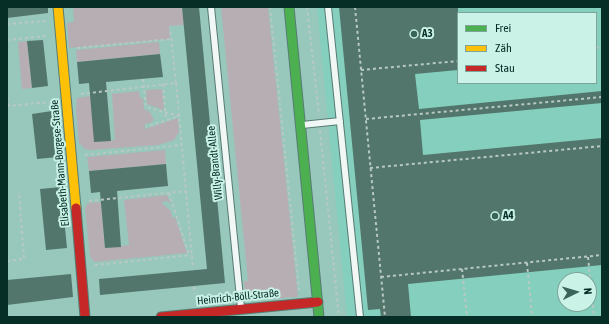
<!DOCTYPE html>
<html>
<head>
<meta charset="utf-8">
<style>
  body { margin:0 }
  #map { position:relative; width:609px; height:324px; overflow:hidden; background:#98c7bc; font-family:"Asap Condensed",sans-serif }
  canvas { display:block }
  .frame { position:absolute; inset:0; border:8px solid #072e26; pointer-events:none }
  .legend { position:absolute; left:457px; top:12px; width:140px; height:72px; box-sizing:border-box; background:#caf2e7; border:1px solid #7ca49a; margin:0; padding:5px 7px; list-style:none; font-size:12px; color:#072e26 }
  .legend li { display:flex; align-items:center; gap:8px; height:20px }
  .legend b { width:20px; border:1px solid #7ca49a }
  .north { position:absolute; left:557px; top:272px; width:40px; height:40px; box-sizing:border-box; background:#caf2e7; border:1px solid #7ca49a; border-radius:50%; rotate:85deg; font-size:11px; font-weight:700; line-height:16px; text-align:center; color:#072e26 }
  .north::after { content:''; display:block; margin:auto; width:14px; height:18px; background:#3a645a; clip-path:polygon(50% 0,100% 100%,50% 72%,0 100%) }
</style>
</head>
<body>
<div id="map">
<canvas width="609" height="324"></canvas>
<div class="frame"></div>
<ul class="legend">
<li><b style="height:5px;background:#4caf50"></b>Frei</li>
<li><b style="height:5px;background:#ffc107"></b>Zäh</li>
<li><b style="height:5px;background:#c62828"></b>Stau</li>
</ul>
<div class="north">N</div>
</div>
<script>
const ctx = document.querySelector('canvas').getContext('2d');
ctx.lineJoin = 'round';
function paint(path, color) {
  ctx.fillStyle = color;
  ctx.fill(path, 'evenodd');
}
function trace(path, color, width, dash) {
  ctx.strokeStyle = color;
  ctx.lineWidth = width;
  ctx.lineCap = dash ? 'butt' : 'round';
  ctx.setLineDash(dash || []);
  ctx.stroke(path);
}
function drawText(font, color, halo, rows, align = 'center') {
  ctx.font = font + ' "Asap Condensed",sans-serif';
  ctx.lineWidth = 4;
  ctx.setLineDash([]);
  ctx.textBaseline = 'middle';
  ctx.strokeStyle = halo;
  ctx.fillStyle = color;
  for (const [text, x, y, turn = 0] of rows) {
    ctx.save();
    ctx.translate(x, y);
    ctx.rotate((+turn || 0) * Math.PI / 180);
    ctx.textAlign = isNaN(turn) ? turn : align;
    if (halo) ctx.strokeText(text, 0, 0);
    ctx.fillText(text, 0, 0);
    ctx.restore();
  }
}
const built = new Path2D(`
  M317,7H602V317H347ZM458,13H596V83H458ZM565,280H589V304H565Z`);
const green = new Path2D(`
  M73,7H181L183,13L184,25L169,26L170,39L69,48L67,23L74,22Z
  M221,7H268L298,297L249,300L245,296L244,281H248Z
  M27,41L32,88L22,89L18,42Z
  M159,42L160,54L77,62L76,50Z
  M162,89L164,110L147,104L146,90Z
  M139,91L140,98H143L144,109L150,112L154,120L150,123L145,124V129L178,118L179,132L174,140L158,145L90,150L85,149L79,143L76,110L77,98L91,96L95,142L115,140L112,94Z
  M165,150L166,164L89,171L87,157Z
  M167,195L171,204H170L168,201L161,202L171,211L172,218L175,217L187,253L94,262L90,256L85,208L88,203L101,202L105,248L129,245L124,200Z`);
const building = new Path2D(`
  M7,7H48V13L7,18Z
  M182,7H199L225,283L100,295L99,279L207,269Z
  M339,7H458V70L415,74L419,109L602,91V103L420,120L423,155L602,138V265L408,284L411,317H381L380,309L368,310Z
  M43,40L48,86L32,88L27,41Z
  M160,54L163,77L106,82L111,141L94,142L89,83L79,84L77,62Z
  M52,111L58,157L37,159L32,114Z
  M166,164L168,186L117,191L121,247L105,248L100,192L91,193L89,171Z
  M61,187L67,248L46,250L40,189Z
  M71,274L73,297L7,305V280Z`);
const path = new Path2D(`
  M270,7L299,290
  M307,7L319,115
  M355,7L385,317
  M7,24L46,21
  M7,40L47,36
  M77,48L171,39
  M596,48L602,47
  M361,70L458,61
  M143,79L146,107L179,116L146,127
  M176,83L193,268
  M163,84L166,120
  M7,91L8,106
  M81,94L176,83L170,28
  M7,106L52,102
  M366,119L602,97
  M320,131L339,317
  M85,155L181,145
  M370,168L602,146
  M169,193L189,255
  M89,201L186,191
  M588,257L594,317
  M7,261L24,259L19,192
  M527,263L532,317
  M95,265L191,255
  M462,269L467,317
  M381,277L602,255
  M194,287L195,294`);
const lane = new Path2D(`
  M211,7L241,308
  M328,7L360,317
  M302,125L340,121`);
const fast = new Path2D(`
  M289,7L319,317`);
const slow = new Path2D(`
  M58,7L76,208`);
const jam = new Path2D(`
  M76,208L85,317
  M161,317L318,302`);
const markers = [
  [414,34,4,"#3a645a"],
  [495,216,4,"#3a645a"]
];
const poiNames = [
  ["A3",422,34],
  ["A4",503,216]
];
const streetNames = [
  ["Elisabeth-Mann-Borgese-Straße",60,163,-95],
  ["Willy-Brandt-Allee",215,163,-96],
  ["Heinrich-Böll-Straße",238,297,-6]
];
paint(built, '#84cfbd');
paint(green, '#b7aeb4');
paint(building, '#52766b');
trace(lane, '#587c74', 8);
trace(fast, '#587c74', 11);
trace(slow, '#587c74', 11);
trace(jam, '#587c74', 11);
trace(path, '#b9c9c4', 2, [3, 3]);
trace(lane, '#f0f7f5', 6);
trace(fast, '#4caf50', 9);
trace(slow, '#ffc107', 9);
trace(jam, '#c62828', 9);
for (const [x, y, r, color] of markers) {
  const dot = new Path2D();
  dot.arc(x, y, r, 0, 2 * Math.PI);
  ctx.fillStyle = color;
  ctx.fill(dot);
  trace(dot, '#caf2e7', 1.5);
}
drawText('bold 11px', '#072e26', '#caf2e7', poiNames, 'left');
drawText('11px', '#072e26', '#caf2e7', streetNames);
</script>
</body>
</html>
